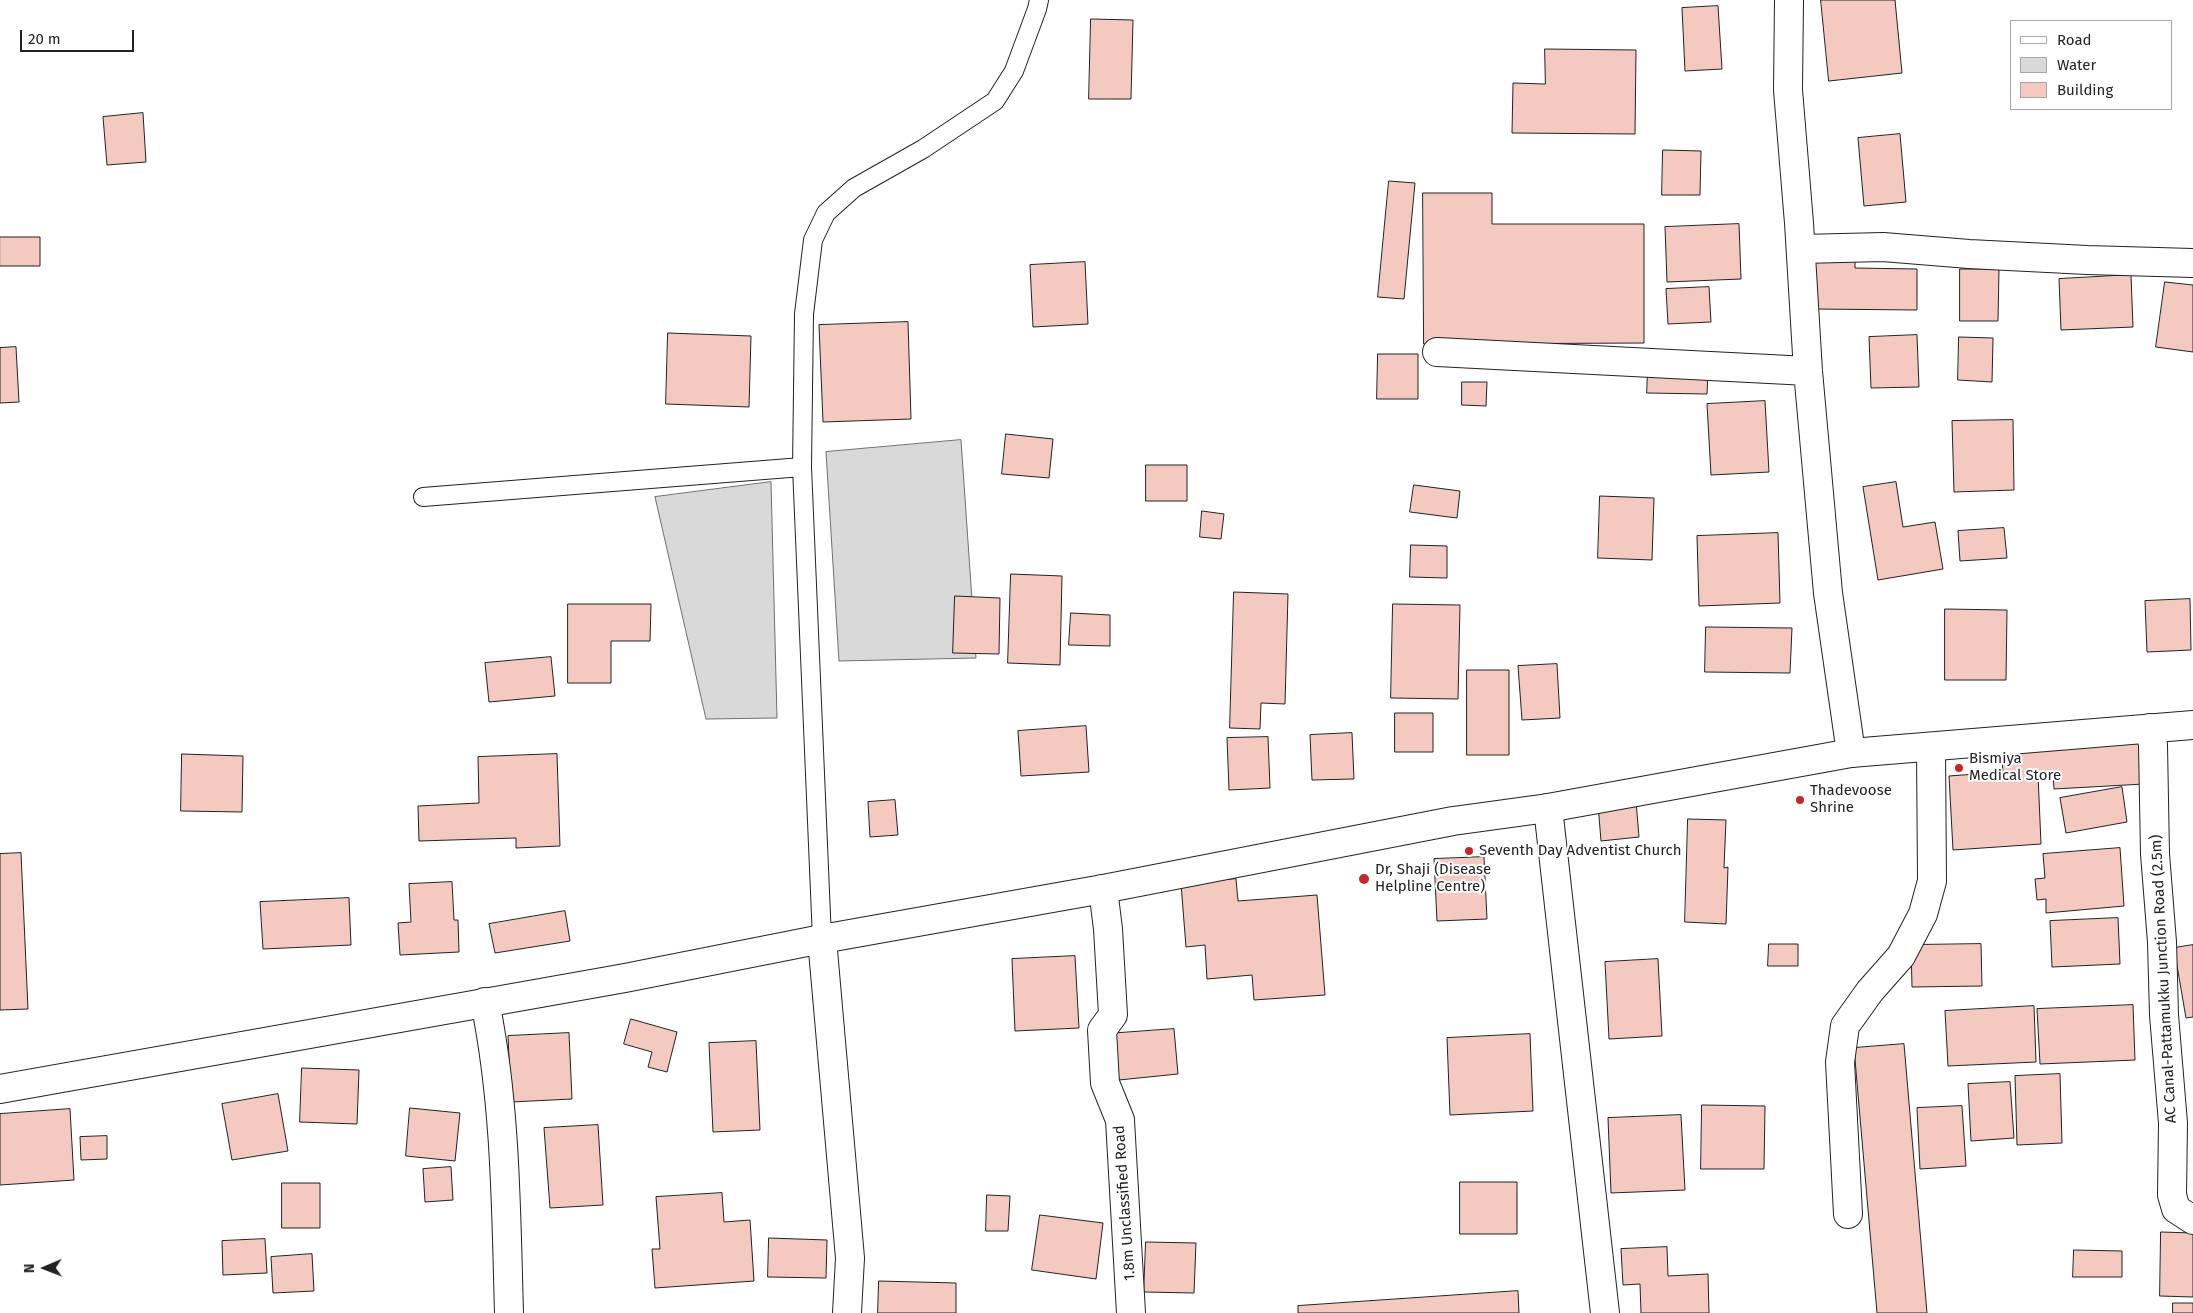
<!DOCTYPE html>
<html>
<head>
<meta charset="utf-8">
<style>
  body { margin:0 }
  #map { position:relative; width:2193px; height:1313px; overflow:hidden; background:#fff; font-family:"Fira Sans",sans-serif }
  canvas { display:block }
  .legend { position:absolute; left:2010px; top:20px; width:162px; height:90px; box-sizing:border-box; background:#fff; border:1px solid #a7a7a7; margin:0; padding:6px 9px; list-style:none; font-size:15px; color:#222 }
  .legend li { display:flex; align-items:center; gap:10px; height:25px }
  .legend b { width:25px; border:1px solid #a7a7a7 }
  .north { position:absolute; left:20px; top:1243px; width:50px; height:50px; -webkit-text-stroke:4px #fff; paint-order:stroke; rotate:269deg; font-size:14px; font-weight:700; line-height:20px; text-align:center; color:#222 }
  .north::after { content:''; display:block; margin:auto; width:18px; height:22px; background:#222; clip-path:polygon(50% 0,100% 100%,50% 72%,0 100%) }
  .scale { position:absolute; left:20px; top:30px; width:114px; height:22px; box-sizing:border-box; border:2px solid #222; border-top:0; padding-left:6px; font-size:15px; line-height:18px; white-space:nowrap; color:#222; -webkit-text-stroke:4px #fff; paint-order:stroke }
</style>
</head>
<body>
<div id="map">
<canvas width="2193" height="1313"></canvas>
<ul class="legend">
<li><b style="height:6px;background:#fff"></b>Road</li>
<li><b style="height:14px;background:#d9d9d9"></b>Water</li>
<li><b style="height:14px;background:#f3c9c0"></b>Building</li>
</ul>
<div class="north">N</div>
<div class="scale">20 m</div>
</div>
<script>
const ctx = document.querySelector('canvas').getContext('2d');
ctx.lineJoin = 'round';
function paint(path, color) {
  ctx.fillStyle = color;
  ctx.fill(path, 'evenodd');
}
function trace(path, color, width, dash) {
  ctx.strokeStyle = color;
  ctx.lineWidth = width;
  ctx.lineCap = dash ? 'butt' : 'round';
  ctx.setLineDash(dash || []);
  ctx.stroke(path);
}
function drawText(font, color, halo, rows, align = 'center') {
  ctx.font = font + ' "Fira Sans",sans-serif';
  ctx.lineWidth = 4;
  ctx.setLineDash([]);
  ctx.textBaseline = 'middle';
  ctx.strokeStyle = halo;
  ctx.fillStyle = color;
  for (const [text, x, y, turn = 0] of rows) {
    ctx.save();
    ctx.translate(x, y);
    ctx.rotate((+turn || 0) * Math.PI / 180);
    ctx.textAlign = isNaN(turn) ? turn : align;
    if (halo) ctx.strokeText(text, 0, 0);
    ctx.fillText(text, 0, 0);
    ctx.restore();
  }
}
const water = new Path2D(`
  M961,440L976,658L839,661L826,452Z
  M771,482L777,718L706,719L655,497Z`);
const building = new Path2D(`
  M1821,0H1895L1902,73L1829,81Z
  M1718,6L1722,69L1685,71L1682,8Z
  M1091,19L1133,20L1131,99H1089Z
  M1545,49L1636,50L1635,134L1512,133L1513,83L1545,84Z
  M143,113L146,162L107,165L103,117Z
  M1900,134L1906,202L1864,206L1858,138Z
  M1663,150L1701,151L1700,195H1662Z
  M1389,181L1415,183L1404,299L1378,297Z
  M1423,193H1492V224H1644V343L1424,344Z
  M1739,224L1741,279L1667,282L1665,227Z
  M0,237H40V266H0Z
  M1813,253H1855V268L1917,269V310L1812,309Z
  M1085,262L1088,324L1033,327L1030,265Z
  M1960,269H1999L1998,321H1960Z
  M2131,275L2133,327L2061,330L2059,279Z
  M2165,282L2193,285V352L2156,347Z
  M1709,287L1711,322L1668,324L1666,289Z
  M908,322L911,419L823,422L819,325Z
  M668,333L751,336L749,407L666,404Z
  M1917,335L1919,387L1871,388L1869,337Z
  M1959,337L1993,338L1992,382L1958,380Z
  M16,347L19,402L0,403V348Z
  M1378,354H1418V399H1377Z
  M1648,371L1708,372L1707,394L1647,393Z
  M1462,382H1487L1486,406L1462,405Z
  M1765,401L1769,472L1711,475L1707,404Z
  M2013,420L2014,490L1954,492L1952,421Z
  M1006,434L1053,439L1049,478L1002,474Z
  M1146,465H1187V501H1146Z
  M1896,482L1903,527L1935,522L1943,569L1878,580L1863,487Z
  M1414,485L1460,491L1457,518L1410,512Z
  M1600,496L1654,498L1652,560L1598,558Z
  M1202,511L1224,514L1221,539L1200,537Z
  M2004,528L2007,558L1960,561L1958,531Z
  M1778,533L1780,603L1699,606L1697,536Z
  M1411,545L1447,546V578L1410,577Z
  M1011,574L1062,576L1060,665L1008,663Z
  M1234,592L1288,594L1285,704L1261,703L1260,729L1230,728Z
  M955,596L1000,598L999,654L953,653Z
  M2190,599L2191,650L2147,652L2145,601Z
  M568,604H651L650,641H611V683H568Z
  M1393,604L1460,605L1458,699L1391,698Z
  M1945,609L2007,610L2006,680H1945Z
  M1071,613L1110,615V646L1069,645Z
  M1706,627L1792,628L1790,673L1705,672Z
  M551,657L555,696L489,702L485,663Z
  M1557,664L1560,718L1522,720L1518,666Z
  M1467,670H1509V755H1467Z
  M1395,713H1433V752H1395Z
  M1086,726L1089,772L1021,776L1018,731Z
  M1352,733L1354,779L1312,780L1310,735Z
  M1268,737L1270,788L1229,790L1227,738Z
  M2141,742L2144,784L2054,789L2053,774L2038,775L2041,844L1953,850L1949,776L2003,772L2001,750Z
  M182,754L243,756L242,812L181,811Z
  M557,754L560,846L516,848V838L419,841L418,806L479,803L478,757Z
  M2122,787L2127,822L2066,833L2060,798Z
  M895,800L898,835L870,837L868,802Z
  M1636,801L1639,837L1601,841L1598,804Z
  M1688,819L1726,820L1724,868L1728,867L1726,924L1685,922Z
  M2120,848L2124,906L2046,913V899L2037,900L2035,879L2045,878L2043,854Z
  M21,853L28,1009L0,1010V854Z
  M1484,857L1487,919L1437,921L1434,859Z
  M1236,879L1238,901L1317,895L1325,995L1254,1000L1252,975L1207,979L1205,945L1186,947L1181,884Z
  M452,882L454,920H458L459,952L400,955L398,923L411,922L409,884Z
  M349,898L351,945L263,949L260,902Z
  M565,911L570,941L495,953L489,924Z
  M2118,918L2120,964L2052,967L2050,921Z
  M1769,944H1798V966H1768Z
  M1981,944L1982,986L1912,987L1911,945Z
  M2193,945V1017L2186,1018L2174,948Z
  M1075,956L1079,1028L1015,1031L1012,959Z
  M1658,959L1662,1036L1609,1039L1605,962Z
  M2133,1005L2135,1060L2040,1064L2037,1009Z
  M2034,1006L2036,1062L1948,1066L1945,1011Z
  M631,1019L677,1032L667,1072L648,1067L652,1052L624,1044Z
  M1174,1029L1178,1074L1109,1081L1106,1034Z
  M569,1033L572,1099L511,1102L508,1036Z
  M1530,1034L1533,1111L1450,1115L1447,1038Z
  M756,1041L760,1130L713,1132L709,1043Z
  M1904,1044L1927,1313H1877L1854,1048Z
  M302,1068L359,1070L357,1124L300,1122Z
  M2060,1074L2062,1143L2017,1145L2015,1076Z
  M2010,1082L2014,1138L1971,1141L1968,1084Z
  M278,1094L288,1151L232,1160L222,1104Z
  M1702,1105L1765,1106L1764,1169H1701Z
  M1962,1106L1966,1166L1920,1169L1917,1108Z
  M410,1108L460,1113L455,1161L406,1156Z
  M70,1109L74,1180L0,1185V1114Z
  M1681,1115L1685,1190L1611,1193L1608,1118Z
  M598,1125L603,1205L550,1208L544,1128Z
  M107,1136V1159L81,1160L80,1137Z
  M451,1167L453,1200L425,1202L423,1169Z
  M1460,1182H1517V1234H1460Z
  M282,1183H320V1228H282Z
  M722,1193L724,1222L750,1220L754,1281L655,1288L652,1249H660L656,1197Z
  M987,1195L1010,1196L1008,1231H986Z
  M1040,1215L1103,1223L1096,1279L1032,1270Z
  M2161,1232L2193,1233V1297L2160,1296Z
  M769,1238L827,1240L826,1278L768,1277Z
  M265,1239L267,1273L223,1275L222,1241Z
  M1146,1242L1196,1243L1194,1293L1144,1292Z
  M1667,1247L1668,1276L1708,1274L1709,1313H1641L1640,1284L1623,1285L1621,1249Z
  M2074,1250L2122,1251V1277H2073Z
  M312,1254L314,1291L273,1293L271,1257Z
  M879,1281L956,1283V1313H878Z
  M1518,1291L1519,1313H1298V1306Z
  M2173,1303H2193V1313H2173Z`);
const service = new Path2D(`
  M423,497L802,467
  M822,939L802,467L804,314L813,240L826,213L854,188L923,149L995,101L1014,71L1037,9L1039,0`);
const minor = new Path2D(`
  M1789,0L1788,90L1799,223L1808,371L1828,593L1851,753
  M1801,249L1883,247L1969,254L2087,260L2193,263
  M1437,352L1808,371
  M2150,728L2153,745L2155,854L2162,942L2164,1015L2173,1123L2172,1195L2176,1209L2193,1220
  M1548,808L1605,1313
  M1103,889L1108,929L1113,1015L1102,1030L1105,1083L1120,1120L1131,1313
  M822,939L850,1258L847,1313
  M485,1002C506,1105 506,1209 509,1313
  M1848,1214L1840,1062L1845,1026L1870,991L1901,956L1923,914L1932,881L1931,747`);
const secondary = new Path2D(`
  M0,1089L625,978L822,939L1103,889L1453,821L1548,808L1851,753L2193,725`);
const markers = [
  [1959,768,5,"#c62828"],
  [1800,800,5,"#c62828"],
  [1469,851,5,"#c62828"],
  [1364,879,6,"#c62828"]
];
const poiNames = [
  ["Bismiya",1969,759],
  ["Medical Store",1969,776],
  ["Thadevoose",1810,791],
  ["Shrine",1810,808],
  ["Seventh Day Adventist Church",1479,851],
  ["Dr, Shaji (Disease",1375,870],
  ["Helpline Centre)",1375,887]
];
const streetNames = [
  ["AC Canal-Pattamukku Junction Road (2.5m)",2164,979,-93],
  ["1.8m Unclassified Road",1125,1203,-94]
];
paint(water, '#d9d9d9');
trace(water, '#6f6f6f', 1);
paint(building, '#f3c9c0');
trace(building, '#222', 1);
trace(service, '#222', 20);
trace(minor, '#222', 30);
trace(secondary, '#222', 30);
trace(service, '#fff', 18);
trace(minor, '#fff', 28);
trace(secondary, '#fff', 28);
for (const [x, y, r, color] of markers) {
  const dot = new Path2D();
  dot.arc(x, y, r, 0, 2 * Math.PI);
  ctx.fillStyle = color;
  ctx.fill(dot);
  trace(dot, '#fff', 2);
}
drawText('15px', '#222', '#fff', poiNames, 'left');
drawText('15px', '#222', '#fff', streetNames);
</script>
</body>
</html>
